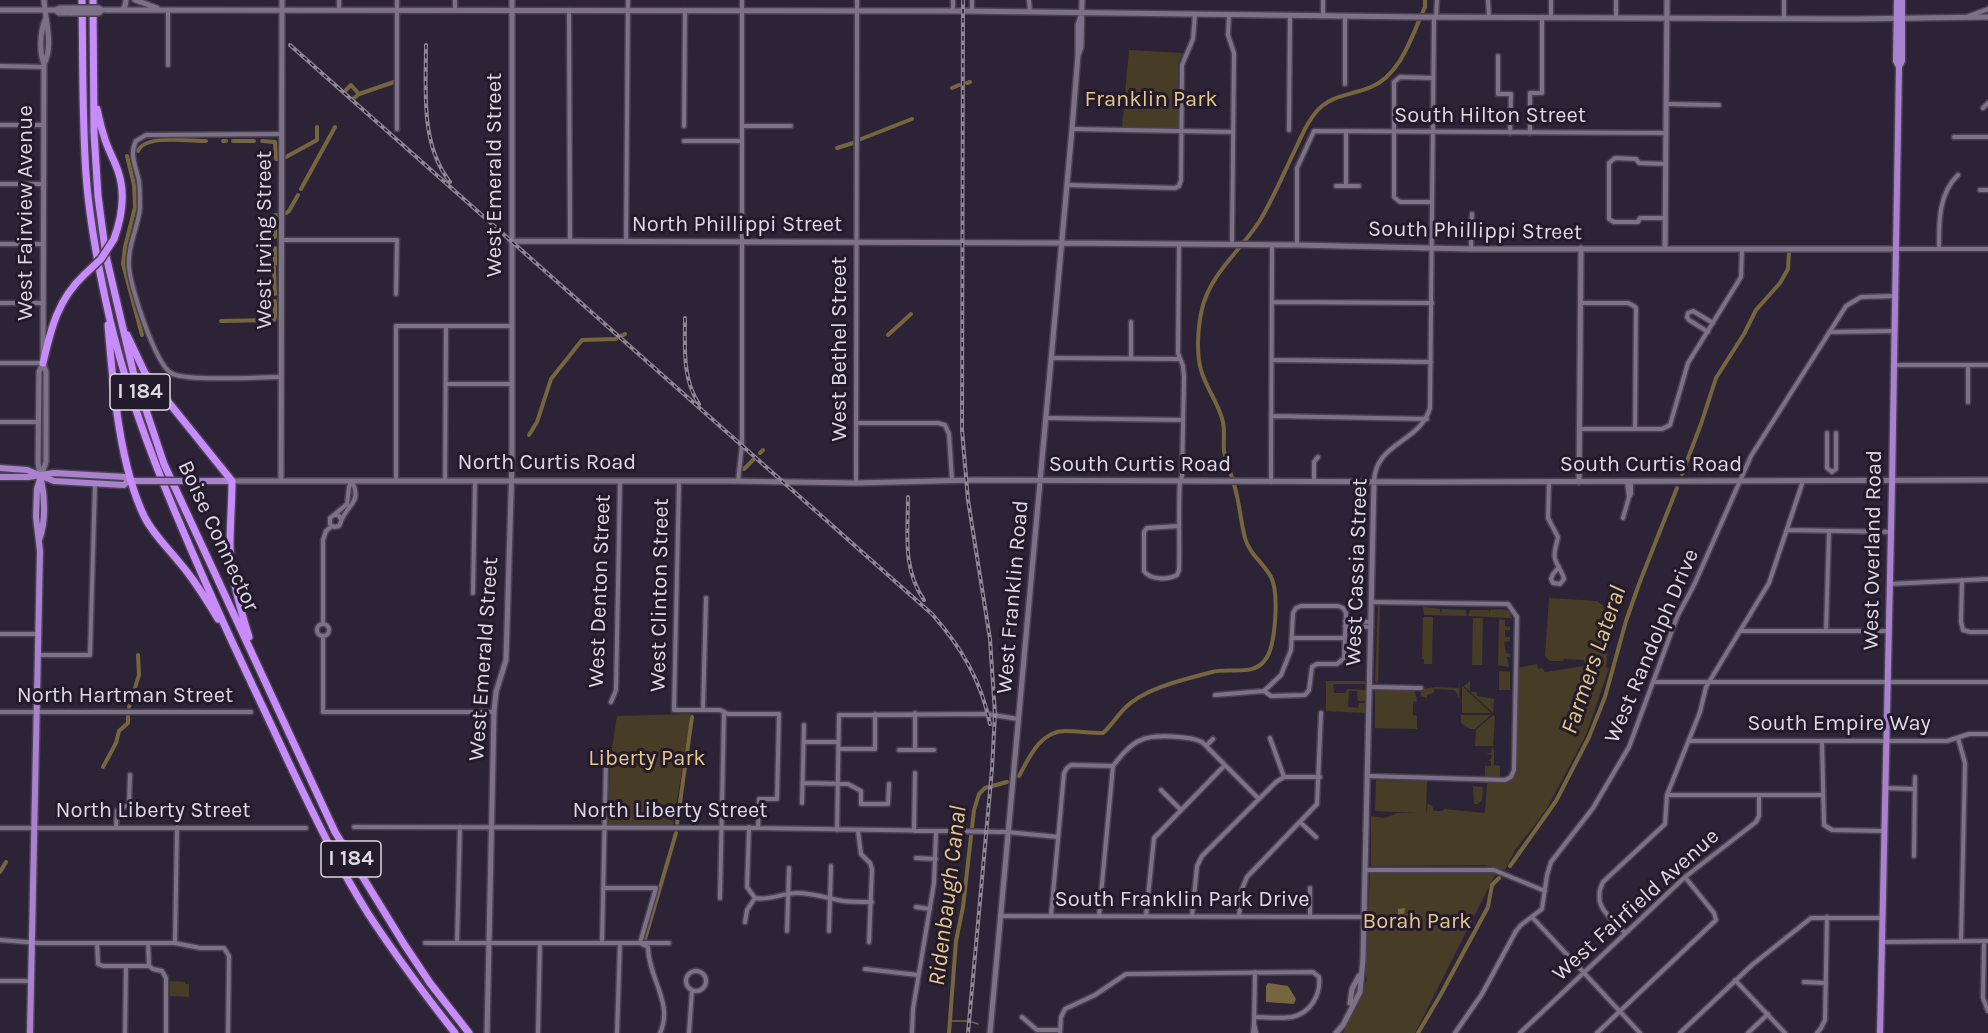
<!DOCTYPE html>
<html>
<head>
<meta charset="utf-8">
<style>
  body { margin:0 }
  canvas { display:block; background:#2d2336 }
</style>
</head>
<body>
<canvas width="1988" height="1033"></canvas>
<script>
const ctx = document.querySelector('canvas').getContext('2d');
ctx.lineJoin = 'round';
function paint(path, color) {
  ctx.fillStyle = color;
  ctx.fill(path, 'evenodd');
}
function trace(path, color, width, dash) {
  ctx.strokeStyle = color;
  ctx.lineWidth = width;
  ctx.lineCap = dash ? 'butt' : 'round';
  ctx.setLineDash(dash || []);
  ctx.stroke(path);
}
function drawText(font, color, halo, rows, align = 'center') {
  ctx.font = font + ' Karla,sans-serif';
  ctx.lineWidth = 6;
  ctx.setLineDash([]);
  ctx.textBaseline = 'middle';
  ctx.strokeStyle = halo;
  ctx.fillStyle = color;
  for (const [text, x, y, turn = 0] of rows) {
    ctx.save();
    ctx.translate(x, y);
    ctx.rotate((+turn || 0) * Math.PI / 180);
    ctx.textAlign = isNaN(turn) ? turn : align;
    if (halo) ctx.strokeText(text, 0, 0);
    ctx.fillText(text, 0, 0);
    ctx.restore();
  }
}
const green = new Path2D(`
  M1129,50L1183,53L1178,64V128L1122,127Z
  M1549,598L1597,601L1608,609L1609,640L1606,667L1609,668L1586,735L1546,810L1515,850L1505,870L1485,865L1371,866V816L1385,818L1398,813H1420L1375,811L1376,780L1427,781L1426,814L1428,804L1432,806L1434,811H1443L1444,809L1485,813L1487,784C1498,778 1510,786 1516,772L1518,668L1537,664L1538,669L1542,668L1545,672L1585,666L1584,660L1564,659L1563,661H1550L1545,656Z
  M1378,604H1380L1378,684L1375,681Z
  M1423,607L1440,609L1441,615L1442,609L1466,610L1467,616L1424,615Z
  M1502,609L1509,611L1512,618L1468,616L1470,610H1489V614L1490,610Z
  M1423,617H1433L1432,664H1424V659H1422Z
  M1473,618H1483L1482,665H1472Z
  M1499,619L1505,620V626L1510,627V630H1505V637H1510V641L1504,642L1506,653L1510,654V657H1507L1509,667L1498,665Z
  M1499,671L1510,672V690H1499Z
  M1460,679L1459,698L1455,690L1434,689V693L1427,695V698L1420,696L1422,689L1436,687L1459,688Z
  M1326,681H1365V684H1333L1334,693H1346L1347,689L1365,690V701H1358L1357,691H1349L1348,707L1358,708L1359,703H1365V713L1326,711Z
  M1470,681V692H1477V696L1494,699L1493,713L1464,686Z
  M1462,686L1491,713H1462Z
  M1375,690L1415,691L1417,701L1413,702V715L1417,716V729L1375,728Z
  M691,714L673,825L608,826L610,761L617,716Z
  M1461,715H1491L1475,729H1470L1461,723Z
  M1493,715L1495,717L1493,746H1475L1476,730Z
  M1492,748L1494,749V765L1500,766V778L1485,776V766H1491V761H1488L1491,759L1492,755L1486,754L1491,753Z
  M1473,786L1483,787L1482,800L1478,804H1474Z
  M1370,873H1496L1415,1033H1343L1367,980L1365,971Z
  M170,981L185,982V984H189V997L170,996Z`);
const water = new Path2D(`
  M1405,908L1404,914L1411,915V922H1398V909Z
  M1268,983L1288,986L1296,999L1294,1004L1266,1002V986Z`);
const stream = new Path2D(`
  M950,1021H967
  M972,1022L978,1024`);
const canal = new Path2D(`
  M967,83L970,82
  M952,88L959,85
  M346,90L351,85L359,94
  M354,98L359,94L394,82
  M861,139L912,119
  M223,141H226
  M233,141H254
  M262,141L275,142L276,159H278
  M837,148L853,143
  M138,151C145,134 189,141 206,141
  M127,156L134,185L135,207L125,247L123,264L142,335
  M286,157L317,140V127
  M301,189L335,127
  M286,213L289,211L298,195
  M275,237V215H277
  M275,264V248
  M274,267L275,294
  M221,321L274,320L275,317V301
  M888,335L911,314
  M621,336L625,334
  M529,435L537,422L551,379L582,340L616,339
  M760,453L763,450
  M744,469L753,460
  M1682,474L1701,424L1716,378L1744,334L1756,310L1780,283L1788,269L1789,252
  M129,707L139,675L138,655
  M103,767L116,743L119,731L128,723V716
  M1019,776C1029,758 1040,731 1065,731C1077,731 1090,733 1103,733C1112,725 1117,716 1125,708C1144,688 1186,679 1212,672C1229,667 1253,677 1265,660C1276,647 1279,592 1271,577C1263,562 1250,555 1245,538C1241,523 1240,507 1236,492C1233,478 1227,465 1224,451C1223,442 1225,432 1223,422C1219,404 1206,388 1201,370C1196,353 1198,326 1202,309C1210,274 1240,251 1259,222C1272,201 1282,177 1293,154C1301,138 1308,118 1322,106C1335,95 1355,94 1371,87C1401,75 1412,35 1425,7V0
  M677,824L692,717
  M1510,866L1556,801L1589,737L1605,697L1626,621L1639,584L1677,488
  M0,872L6,862
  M645,939L676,833
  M949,1033L956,941L963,907L974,810L979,794L985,788L1007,782
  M1418,1033L1441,994L1488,907L1492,885L1499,878`);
const street = new Path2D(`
  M397,0V129
  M455,0V10
  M953,0V11
  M1029,0L1030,12
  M1488,0L1489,17
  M1616,0V17
  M1784,0V17
  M168,10V65
  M339,10V0
  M569,10L570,240
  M972,11V0
  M1229,15L1228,35L1234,53L1232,244
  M1323,16V0
  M1969,16L1988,9
  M1436,17L1437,0
  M1551,17V0
  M1498,56V94H1511L1510,133
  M0,66L44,67
  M1345,84V16
  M1666,104L1719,105
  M1983,108L1988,103
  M0,125H44
  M684,126L685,10
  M742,126H791
  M1072,129L1233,132
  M1289,130L1290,15
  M1530,133V93H1542V17
  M1954,137H1988
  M684,141H742
  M0,184H44
  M1067,185L1175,188L1179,186L1181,180L1182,65L1193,39L1195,14
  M1336,186H1359
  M1346,186V131
  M1980,190H1988
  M1432,202H1400L1394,197V82L1400,77L1433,78
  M1665,218H1640L1638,222H1614L1609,219V163L1615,158L1636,159L1639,163L1666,164
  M281,240H397L396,294
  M626,241L628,0
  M0,244H43
  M1179,244L1178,353L1183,366L1184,377L1182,476L1180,481C1178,511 1180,541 1179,570L1177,575C1168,580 1150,580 1144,571V532L1147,528L1179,526
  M1297,245V168L1314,131L1666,133
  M1471,249L1472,214
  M1896,249H1988
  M1939,249C1939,223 1938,194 1958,175
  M1272,302L1432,303
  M0,303H43
  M1581,303H1628L1634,306L1636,308L1635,429
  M1131,322V358
  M1708,332L1689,320L1687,317L1688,313L1693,311L1713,323
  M1829,332L1894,331
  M1051,358L1179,359
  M1272,360L1431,362
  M0,363H42
  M1894,365H1988
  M281,377C260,377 186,382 171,373C155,363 130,286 129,267C127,247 138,228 140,208C140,199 140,189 139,181C136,167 129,154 136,141L146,135L282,134
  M446,384H511
  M1968,402V365
  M1271,416L1427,419
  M1046,418L1183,420
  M0,422H38
  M856,423H938L945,425L949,434L952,480
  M1579,429H1662L1670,425L1688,363L1741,277L1742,249
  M1827,433V468L1832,472L1836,469V433
  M396,481V326H511
  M445,481L446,326
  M679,481L674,710H720L728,714H779L777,799H759L758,828
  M738,481L742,445V0
  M1314,481V462L1318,457
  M1271,482L1272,245
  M1374,482C1375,442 1420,443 1430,408L1434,17
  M1549,482L1548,518L1558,537C1557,544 1553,551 1555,559C1557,566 1562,571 1564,579L1560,584L1553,583L1551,579L1553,574L1559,567
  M1627,482L1629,497L1631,494V482
  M856,483L857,0
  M334,515L347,504L349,487L352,481
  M1623,518L1629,497
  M341,519L338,515H334L330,518V524L334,527L339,526C341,523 341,520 343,517C351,502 361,501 352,481
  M1788,530L1891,532
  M1962,580L1961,622L1963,630L1970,632H1988
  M1890,584L1988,579
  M473,593L475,481
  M1345,621L1371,622
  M317 630a6 6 0 1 1 12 0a6 6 0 1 1-12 0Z
  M323,624V540L326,531L332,526
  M1345,626L1371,627
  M1741,631H1889
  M1826,631L1829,531
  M0,634H38
  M323,636V712H494
  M1293,638H1345
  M38,655H90L95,484
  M1653,682H1988
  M1370,687L1421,688
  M1215,695L1264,691L1271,696L1305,695L1309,690L1312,667L1317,664H1337L1344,658L1346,613L1343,608L1338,606H1301L1296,608L1293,613L1291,650L1281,675L1264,691
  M611,702L616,690L620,481
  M703,710L706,598
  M0,712H251
  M1270,738L1284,777
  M1958,738L1965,763L1961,941
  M1689,741H1947L1969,734H1988
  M1822,741L1824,825L1832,830L1885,831
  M804,742H838
  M1206,746L1213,739
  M838,749H875V714
  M899,750H934
  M915,750V713
  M1369,776L1505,780L1511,777L1514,770L1517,617L1508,604L1372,602
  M803,783L848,784L861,791V804H888L889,784
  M1886,788L1915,789
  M1161,790L1181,810
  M1667,795H1822
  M802,803L804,725
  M1301,823L1316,837
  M116,827L117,810L129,805L130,775
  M354,827L758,828L1007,832L1058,837
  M749,827L747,887L755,898C768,901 783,893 797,893C813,893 827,898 843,901C852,902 862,902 872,902
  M0,828H306
  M837,830L839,715L987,714L1018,719
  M858,831L861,854L870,863L872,869L869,942
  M914,831L915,773
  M1914,856L1915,777
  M916,858L936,859
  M1366,870H1494L1545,891
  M603,888H656L640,943L648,947C648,977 674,1004 660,1033
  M1310,888V916
  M720,898L724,712
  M916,907L930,909
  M1000,916L1364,917
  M1051,916L1064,773L1067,768L1071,765L1113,766C1120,757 1130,744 1141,740C1154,734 1190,736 1202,742L1259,799
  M1099,916L1113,766
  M1146,916L1154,838L1225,765
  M1192,916L1197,866L1202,856L1276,782L1284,777H1320
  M1239,916L1242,889L1247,877L1317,804L1321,713
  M1532,917L1640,1033
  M745,922L747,910L755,898
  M787,931L789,868
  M829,931L831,866
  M1625,933C1610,917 1591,906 1603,882L1665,824L1667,795L1700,712L1706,687L1769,583L1803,481
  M0,940L39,943H175L200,948H224L229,956L228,1033
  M1984,941L1983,998L1988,1011
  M1882,942L1988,941
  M97,943L98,964L103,966H149
  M148,943L149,966L153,969L162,971L166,978V1033
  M175,943L177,827
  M425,943H669
  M457,943L460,827
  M602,943L606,761
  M865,969L918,975
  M686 981a10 10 0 1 1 20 0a10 10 0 1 1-20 0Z
  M1255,972L1254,1024L1256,1033
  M1735,980L1785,1033
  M0,981H31
  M1804,982L1826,983
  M1022,1017L1037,1030H1060
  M125,1033L126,966
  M538,1033L540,943
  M617,1033L620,943
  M689,1033L692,990
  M912,1033L913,1009L934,883L936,832
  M1060,1033L1061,1017L1065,1009L1095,995L1126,974L1313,972L1319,977C1321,994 1311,1013 1292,1017C1281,1019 1266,1017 1254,1017
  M1253,1033L1254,1024
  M1455,1033L1482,994L1516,931L1521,925L1542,909L1547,875L1551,862L1593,808L1629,747L1677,617L1695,583L1751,456L1846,306L1861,297L1895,296
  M1520,1033L1685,877L1756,822L1759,816V795
  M1597,1033L1716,920L1714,913L1685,877
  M1680,1033L1752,965L1811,918H1882
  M1748,1033L1768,1014
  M1817,1033L1821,1028L1825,1020L1827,917`);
const secondary = new Path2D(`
  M135,0L157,8
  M0,10H55L59,13H72
  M55,10L60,8H73
  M102,10L963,11L1416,17L1853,19L1988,17
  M122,10L125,6L126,0
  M1078,55L1081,47L1082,0
  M44,64C54,45 45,21 44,0
  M511,241L1062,243L1297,245L1471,249H1896
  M1665,249L1667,0
  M40,474L38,463L39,372L43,363
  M41,476L46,462V372L43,363L44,64C39,51 40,33 45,20
  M281,480L282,0
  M232,481H731L856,483L974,480L1427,482L1988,480
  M1579,482L1581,248
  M1350,1003L1352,989L1359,976
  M487,1033L494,712L496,692L506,660L512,463V0
  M990,1033L1072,129L1078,55V25L1082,13
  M1336,1033L1343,1025L1360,992L1363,959L1374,482`);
const primary = new Path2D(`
  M1899,67L1902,61V0
  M0,468L27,470L54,481L124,485L128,481H149
  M0,477H28L54,473L125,477L128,481
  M188,481H232
  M39,540C46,522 45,498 41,479
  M30,1033L40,551L36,517L37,489L41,476
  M1880,1033L1892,486L1899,67L1896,61L1897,0`);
const highway = new Path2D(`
  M82,0C83,58 82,116 86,174C89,217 97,260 106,302C129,411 174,512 219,613C241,662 265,711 288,761C313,813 338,866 369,915C396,956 425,995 455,1033
  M93,0L94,133L98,196L106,256L133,371L164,464L335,832L404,944L430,983L469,1033
  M97,109C99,118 101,128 104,136C107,148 114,159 118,171C126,194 122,217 114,239
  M108,325C113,385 119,465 145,518C154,535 167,547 179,562C194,579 206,599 218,619
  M127,335L145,373L232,481C232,502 230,524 230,546C231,577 240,608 249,637
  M43,363C51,328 58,299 85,274`);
const rail = new Path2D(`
  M963,0L962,430L968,500L990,639L995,714L992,769L968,1033
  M290,45L932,614C961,647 981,680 990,724
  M426,45C426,90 420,144 450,182
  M685,318C685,348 682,378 699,404
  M908,497C908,533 902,568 924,600`);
const secondaryBridge = new Path2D(`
  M73,8H99L102,10
  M72,13H99L102,10`);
const primaryBridge = new Path2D(`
  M149,481H188`);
const highwayBridge = new Path2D(`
  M85,274L101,259L114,239`);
const shields = [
  [140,392,60],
  [351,859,60]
];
const shieldNames = [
  ["I 184",140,392],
  ["I 184",351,859]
];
const parkNames = [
  ["Franklin Park",1151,100],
  ["Liberty Park",647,759],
  ["Borah Park",1417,922]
];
const streetNames = [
  ["South Hilton Street",1490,116],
  ["West Emerald Street",495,175,-90],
  ["West Fairview Avenue",26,213,-90],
  ["North Phillippi Street",737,225],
  ["South Phillippi Street",1475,231,1],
  ["West Irving Street",265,240,-90],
  ["West Bethel Street",840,349,-90],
  ["North Curtis Road",547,463],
  ["South Curtis Road",1140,465],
  ["South Curtis Road",1651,465],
  ["Boise Connector",218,536,65],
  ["West Overland Road",1873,550,-89],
  ["West Cassia Street",1357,572,-88],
  ["West Denton Street",600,591,-88],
  ["West Clinton Street",660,595,-89],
  ["West Franklin Road",1013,597,-85],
  ["West Randolph Drive",1652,646,-67],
  ["West Emerald Street",484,659,-86],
  ["North Hartman Street",125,696],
  ["South Empire Way",1839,724],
  ["North Liberty Street",153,811],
  ["North Liberty Street",670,811],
  ["South Franklin Park Drive",1182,900],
  ["West Fairfield Avenue",1636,905,-42]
];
const waterNames = [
  ["Farmers Lateral",1594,660,-71],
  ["Ridenbaugh Canal",948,896,-83]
];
paint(green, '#473d26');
paint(water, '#77653e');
trace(stream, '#77653e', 1.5);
trace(canal, '#77653e', 4);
trace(street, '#494151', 7);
trace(secondary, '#494151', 8);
trace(primary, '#494151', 9);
trace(highway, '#494151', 10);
trace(street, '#7c7187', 4);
trace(secondary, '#7c7187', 5);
trace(primary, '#a981cd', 6);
trace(highway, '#c78bfb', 7);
trace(rail, '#8e8695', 4);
trace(rail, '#231a2b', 1.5, [4.5]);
trace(secondaryBridge, '#494151', 8, []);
trace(primaryBridge, '#494151', 9, []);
trace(highwayBridge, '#494151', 10, []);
trace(secondaryBridge, '#7c7187', 5);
trace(primaryBridge, '#a981cd', 6);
trace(highwayBridge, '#c78bfb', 7);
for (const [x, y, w] of shields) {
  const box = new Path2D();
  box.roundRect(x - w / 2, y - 18, w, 36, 4.5);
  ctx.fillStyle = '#231a2b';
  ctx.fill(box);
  trace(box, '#ddd8e4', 1.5);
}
drawText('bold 21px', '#ddd8e4', null, shieldNames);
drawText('22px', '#e6c886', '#231a2b', parkNames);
drawText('22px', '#ddd8e4', '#231a2b', streetNames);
drawText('italic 24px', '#e5c886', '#231a2b', waterNames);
</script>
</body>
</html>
